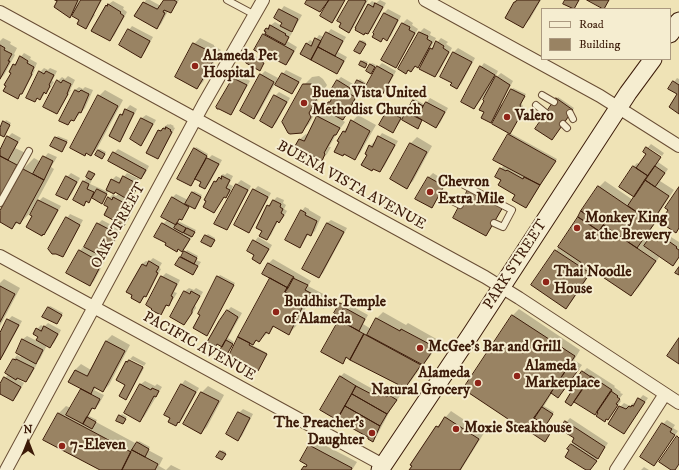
<!DOCTYPE html>
<html>
<head>
<meta charset="utf-8">
<style>
  body { margin:0 }
  #map { position:relative; width:679px; height:470px; overflow:hidden; background:#efe3b6; font-family:"IM FELL DW Pica",serif }
  canvas { display:block }
  .legend { position:absolute; left:541px; top:8px; width:130px; height:52px; box-sizing:border-box; background:#f5edd0; border:1px solid #ab9980; margin:0; padding:5px 7px; list-style:none; font-size:12px; color:#3c1b09 }
  .legend li { display:flex; align-items:center; gap:8px; height:20px }
  .legend b { width:20px; border:1px solid #ab9980 }
  .north { position:absolute; left:8px; top:422px; width:40px; height:40px; -webkit-text-stroke:3px #f5edd0; paint-order:stroke; rotate:0deg; font-size:11px; font-weight:700; line-height:16px; text-align:center; color:#3c1b09 }
  .north::after { content:''; display:block; margin:auto; width:14px; height:18px; background:#3c1b09; clip-path:polygon(50% 0,100% 100%,50% 72%,0 100%) }
</style>
</head>
<body>
<div id="map">
<canvas width="679" height="470"></canvas>
<ul class="legend">
<li><b style="height:5px;background:#f5edd0"></b>Road</li>
<li><b style="height:11px;background:#998363"></b>Building</li>
</ul>
<div class="north">N</div>
</div>
<script>
const ctx = document.querySelector('canvas').getContext('2d');
ctx.lineJoin = 'round';
function paint(path, color) {
  ctx.fillStyle = color;
  ctx.fill(path, 'evenodd');
}
function trace(path, color, width, dash) {
  ctx.strokeStyle = color;
  ctx.lineWidth = width;
  ctx.lineCap = dash ? 'butt' : 'round';
  ctx.setLineDash(dash || []);
  ctx.stroke(path);
}
function drawText(font, color, halo, rows, align = 'center') {
  ctx.font = font + ' "IM FELL DW Pica",serif';
  ctx.lineWidth = 4;
  ctx.setLineDash([]);
  ctx.textBaseline = 'middle';
  ctx.strokeStyle = halo;
  ctx.fillStyle = color;
  for (const [text, x, y, turn = 0] of rows) {
    ctx.save();
    ctx.translate(x, y);
    ctx.rotate((+turn || 0) * Math.PI / 180);
    ctx.textAlign = isNaN(turn) ? turn : align;
    if (halo) ctx.strokeText(text, 0, 0);
    ctx.fillText(text, 0, 0);
    ctx.restore();
  }
}
const shadow = new Path2D(`
  M57,0H80L78,4H80L82,0H102L94,14L95,15L86,28L74,12L70,16Z
  M146,0H150L161,6L164,0H179L171,12L168,11L161,24L157,28L136,16Z
  M308,0H345L336,18L332,21L327,4L320,11Z
  M350,0H368L353,28L349,32Z
  M380,0L386,3L372,29L368,33L366,32L368,5L372,1L376,3Z
  M517,0H541L530,19L522,27L515,2Z
  M113,1L124,7L123,9L127,12L114,36L110,40L106,6Z
  M284,6L302,15L295,27L290,32L292,33L287,41L297,47L290,60L286,64L271,56L269,58L255,50L267,28L275,22L282,26L284,22L275,18Z
  M388,9L401,16L391,36L387,39L384,38L380,41L376,33L384,13Z
  M407,19L413,23L412,25L418,29L399,63L396,67L382,60L403,23Z
  M132,26L153,37L145,52L141,56L129,30Z
  M424,28L431,32L430,35L436,38L429,51L441,38L448,42L446,44L452,48L439,72L435,76L424,61L418,67L416,66L411,71L409,70L406,72L399,68L420,32Z
  M331,29L346,37L338,52L347,57L341,68L337,72L301,53L307,43L310,40L314,42L319,35L324,37Z
  M3,38L11,42L10,44L17,48L14,54L15,55L4,75L0,79V41Z
  M200,38L214,45V46L221,50L203,82L197,88L194,44Z
  M362,40L366,42L361,51V41Z
  M458,48L475,58L461,84L457,88L453,83L441,76L454,52Z
  M24,53L31,57L30,59L37,63L34,70H35L25,89L17,98L12,72L14,65Z
  M253,55L265,61L260,70L248,63Z
  M363,60L368,62L365,67L360,64Z
  M372,63L376,65L372,71L370,65Z
  M382,63L396,71L385,92L381,96L378,67Z
  M484,63L498,71L494,79L501,73L513,81L501,104L503,105L513,88L526,94L521,102L524,109L510,133L496,117L491,122L486,112L485,101L488,92L474,108L481,67Z
  M44,68L48,70L50,68L57,71L52,81L54,82L50,88L40,99L38,98L34,101L40,72Z
  M286,70L302,78L296,88L292,92L283,74Z
  M265,71L278,78L258,114L254,118L261,75Z
  M238,74L250,81L234,110L230,114L224,93Z
  M68,76L75,80L70,90H71L60,109L56,113L58,81L62,77L65,79Z
  M319,76L323,79L327,85L316,104L318,108L309,124L301,132L304,85L312,77Z
  M341,77L353,84L350,89L359,93L347,115L342,120L345,122L337,133L329,147H331L327,154L321,160L300,139L306,134L308,135L318,116L324,111L329,102L334,97L337,81Z
  M677,78L679,79V113L678,94L674,82Z
  M360,79L366,83L363,87L358,81Z
  M79,87L83,89L85,87L93,90L85,108L74,120H72L68,124L75,90Z
  M105,90L123,100L97,149L91,155L87,152L85,155L99,96Z
  M279,92L290,98L276,123L272,127L275,96Z
  M558,97L574,108L553,137L557,99Z
  M430,98L448,108L440,123L436,127L423,119L417,128L402,119L393,132L388,111L391,107L406,115L415,99L425,105Z
  M130,105L137,109L123,137L119,141L121,115Z
  M146,115L156,120L145,140L141,144L131,139L142,118Z
  M358,115L376,125L360,153L354,159L343,132Z
  M6,120L11,123L5,134H0V125L2,126Z
  M168,124L169,125L170,124L174,126L173,127L175,128L161,154L157,158L159,131Z
  M12,133L21,138L15,148L28,154L0,205V152L8,137Z
  M382,133L398,141L384,167L380,171L368,155L370,146L374,142L375,143Z
  M510,133L557,159L530,202L526,206L502,180L501,169L504,165L509,135Z
  M58,136L68,140L63,149L56,138Z
  M417,137L432,146L413,181L407,187L391,179L411,143Z
  M651,144L664,153L662,156L649,148V150L661,158L658,162L668,169L660,181L674,190L657,216L659,217L644,240L647,242L657,230L670,238L671,237L679,242V258L673,264L660,256L639,287L631,295L593,270L572,301L566,307L556,251L599,187L605,181L633,200L637,194L620,187L634,166L637,163L640,164L647,154L644,152Z
  M196,147L208,154L205,162L212,155L222,160L209,184L205,188L202,182L195,178V149Z
  M100,149L106,152L104,156L98,150Z
  M118,149L149,166L145,174L141,178L114,153Z
  M48,153L57,157L51,167L54,169L31,212L20,223L18,222L12,228L0,221V213L23,169L34,158L41,162Z
  M71,173L80,178L71,195L67,199L58,194L67,177Z
  M127,173L139,179L137,183L140,184L135,193L131,196L129,195L126,198L135,203L131,210L133,211L128,221L124,224L110,207L109,198L113,194L116,196L119,193L115,191L109,190L103,201L93,197L84,204L83,182L88,177L94,175L91,180H92L90,184L106,191L112,180L116,176L122,179Z
  M227,173L233,176L229,184L233,186L230,193L226,197L225,196L214,211L208,201L214,182L223,174L225,175Z
  M433,173L447,182L435,203L431,207L417,199L429,177Z
  M241,180L251,186L230,225L226,229L216,223L237,184Z
  M258,186L271,193L253,227L249,231L254,190Z
  M194,191L202,195L197,206L195,208L190,205L185,215L178,221L196,230L186,247L182,250L179,249L176,251L167,243L163,224L168,219L172,198L176,194L188,200Z
  M43,197L61,206L48,230L44,233L33,216L39,201Z
  M277,197L284,200L283,203L286,205L284,209L287,211L283,218L278,221L271,235L267,239L263,230L268,206Z
  M305,207L309,209V210L321,217L315,231L311,235L309,233L303,243L300,247L302,211Z
  M70,214L83,220L66,252L62,256L67,218Z
  M102,220L121,230L109,253L104,258L106,259L94,281L90,285L80,251L83,247L85,248L98,224Z
  M331,220L347,228L323,273L319,277L327,223Z
  M208,234L215,238L212,244L206,236Z
  M258,237L272,245L264,259L260,263L255,255L248,251Z
  M187,250L198,256L196,260L201,262L193,274L177,265Z
  M153,258L162,263L159,268L161,269L149,292L140,302L142,264L146,261L149,262Z
  M273,259L311,281L308,286L331,298L324,307L310,300L296,326L289,333L275,326L259,341L257,340L252,345L267,353L259,368L236,359L271,278L263,274L269,263Z
  M166,273L180,280L174,292L177,293L172,301L167,305L161,314L162,277Z
  M220,275L235,283L208,333L218,277Z
  M4,279L20,288L0,326V283Z
  M189,288L194,290L196,288L203,292L195,305L196,308L184,324L185,291Z
  M342,302L345,304L340,313L341,304Z
  M350,305L368,315L363,324L371,329L377,318L383,312L406,325L408,323L440,341L429,358L423,364L411,381L405,387L348,357L342,363L322,352L346,309Z
  M50,306L63,313L57,323L48,308Z
  M231,307L242,313L228,338L234,342L228,353L223,346L217,343L227,311Z
  M519,309L580,350L574,360L582,365L562,392L552,393L544,406L554,412L547,423L555,428L545,440L536,422L539,420L536,418L526,429L464,389L513,315Z
  M12,316L22,321L3,356L0,359V335L8,320Z
  M48,323L61,330L54,343L50,346L47,345L40,359L35,363L37,364L30,377L26,381L18,377L16,378L24,383L17,396L13,400L0,393V386L8,374L6,373L14,359L17,355L20,357L22,355L17,352L23,339L27,336L37,341L39,336L37,329L41,325L44,327Z
  M112,335L130,345L109,385L103,391L96,387L94,390L104,395L99,404L95,408L93,407L89,416L97,420L96,422L137,444L139,441L150,447L148,450L163,458L159,466L166,470L171,465L181,470H102L59,413L66,406L71,408L82,388L69,381L75,370L81,364L91,370L106,341Z
  M133,356L146,363L144,366L130,359Z
  M128,360L144,368L129,395L125,398L127,362Z
  M587,368L615,386L614,387L621,392L620,393L623,394L619,399L621,401L612,415L604,421L599,413L575,401L571,405L583,372Z
  M344,373L378,392L382,388L391,393L393,392L400,396L391,409L376,437L373,441L370,437L322,410L340,377Z
  M185,380L199,388L183,418L176,425L171,417L165,414L182,384Z
  M145,381L155,386L157,384L162,387L144,417L140,420L141,384Z
  M208,386L224,395L207,427L201,433L185,424L202,392Z
  M643,395L648,398L624,432L620,407L624,403L630,406L633,403L635,404Z
  M243,409L253,414L242,436L238,440L239,413Z
  M451,411L484,433L461,470H410L437,427Z
  M122,414L127,417L124,421L120,416Z
  M570,418L608,443L590,470H588L572,445L575,438L562,427Z
  M667,420L675,425L673,428L678,431L654,465L663,424Z
  M315,440L357,462L352,470H302L307,464L309,446Z
  M222,450L226,452L224,457L221,452Z
  M644,467L649,470H641Z`);
const building = new Path2D(`
  M55,0H78L70,18L54,7L57,1Z
  M81,0H101L86,29L77,24L79,20L72,16Z
  M164,0H174L177,2L171,13L164,10L163,12L165,13L157,29L134,16L143,2L157,9Z
  M307,0H329L320,12L305,4Z
  M329,0H345L332,23L320,16Z
  M349,0H364L366,1L349,33L339,27L341,23L337,21Z
  M517,0H540L523,28L505,18L514,2H515Z
  M565,0H579L574,9L563,4Z
  M587,0H609L604,9Z
  M375,3L383,7L368,34L365,33L364,35L355,30L356,28H355L368,4L373,7Z
  M108,4L121,12L120,13L124,16L110,41L91,31L106,5L107,6Z
  M279,9L298,19L292,32L280,26L282,23L274,18Z
  M384,13L398,20L387,41L383,38L381,42L372,37L374,34L373,33Z
  M402,23L410,27L409,30L415,33L396,68L381,60Z
  M270,25L286,34L285,35L289,37L285,45L265,34L266,32L264,31L266,28L268,29Z
  M128,29L150,41L141,58L119,45Z
  M326,32L343,41L335,56L318,47Z
  M419,32L428,36L427,39L432,42L418,68L415,66L411,72L408,70L406,74L398,69Z
  M263,34L294,51L286,65L270,57L269,60L266,58L265,60L259,56L260,53L254,50Z
  M315,38L321,41L311,60L300,54L306,43L311,46Z
  M360,41L366,44L360,54L354,51Z
  M436,41L444,46L443,48L449,52L435,77L419,69L430,48L432,49Z
  M193,43L209,51L208,52L216,56L197,89L175,77Z
  M0,45L5,48L4,50L12,54L8,61H10L0,79Z
  M318,47L344,61L337,74L311,60Z
  M453,52L472,62L457,89L450,85L452,83L440,77Z
  M20,56L28,61L27,63L34,67L31,74H32L22,94H20L18,99L3,91L6,86L4,85L11,73L9,72L13,64L15,65Z
  M251,56L264,63L260,71L246,63Z
  M361,61L367,64L365,68L359,65Z
  M370,64L375,67L371,74L366,71Z
  M377,66L393,75L381,97L365,88Z
  M480,66L495,75L474,109L461,102Z
  M39,71L44,74L46,71L54,75L49,85L50,86L46,94L44,92L40,100L37,98L35,102L26,98Z
  M282,73L299,82L292,94L275,85Z
  M260,74L274,82L254,119L240,111Z
  M496,76L510,85L491,123L481,118L484,112L479,110L484,101L483,100Z
  M233,78L247,85L231,115L219,109H217L216,107Z
  M57,80L61,83L63,80L71,84L67,94H68L57,114L43,107Z
  M337,80L350,88L347,93L356,97L343,120L324,110L328,102H330L332,98L328,95Z
  M357,80L365,84L362,90L354,86Z
  M673,81L679,85V114L669,107L677,94L668,89Z
  M303,84H311L315,86L320,93L309,113L311,117L302,133L290,134L288,133L282,122Z
  M511,89L525,96L520,105L523,111L510,134L492,124Z
  M75,90L79,92L81,90L89,94L81,113L79,112L74,121L71,120L68,125L59,121Z
  M98,95L118,106L91,156L86,153L85,156L70,148Z
  M274,95L287,102L272,128L260,121Z
  M556,98L573,110L552,140L535,129Z
  M413,100L423,106L417,117L406,112Z
  M426,102L445,112L436,128L417,117Z
  M125,109L134,113L120,142L109,136L120,114L122,115Z
  M387,111L401,118L393,133L379,125Z
  M406,112L422,120L418,129L402,120Z
  M317,116L340,128L336,135H334L324,153L325,154L322,161L295,146L299,139L304,141Z
  M141,118L153,124L141,146L130,139Z
  M351,120L370,131L355,160L344,154L343,156L334,152L339,142L337,141L343,131L345,132Z
  M3,121L10,125L4,137L0,135V128Z
  M166,127L171,130L170,131L172,132L158,159L146,153L158,130L161,131L163,128L165,129Z
  M508,134L556,161L540,185L493,160Z
  M7,136L18,142L8,160L0,156V150Z
  M378,136L395,145L380,172L373,169L372,171L361,165L367,155L365,154L369,145L372,147Z
  M55,137L67,142L62,152L50,146Z
  M410,143L427,152L407,189L390,179Z
  M646,147L661,157L648,176L636,168L646,154L643,152Z
  M194,148L207,156L191,186L177,179Z
  M98,150L105,154L102,159L95,155Z
  M113,152L146,170L141,179L108,161Z
  M0,156L17,165L0,198Z
  M43,156L53,161L44,180L33,174Z
  M207,158L219,164L205,189L199,186L201,182L195,179Z
  M633,166L648,176L634,197L619,187Z
  M655,166L665,173L655,187L645,180Z
  M500,168L506,171L507,170L523,179L524,177L540,185L526,208L512,200L515,195L498,185L501,180L495,177Z
  M23,169L44,180L20,224L16,222L12,229L0,222V211Z
  M89,171L95,174L91,180L86,177Z
  M66,176L77,182L67,200L56,195Z
  M123,176L136,183L134,187L137,188L131,198L129,196L127,199L115,192L114,194L106,190L111,179L119,183Z
  M222,176L230,180L226,188L230,190L226,198L224,197L214,213L203,207L206,201L204,200L214,181L216,182L219,177L221,179Z
  M428,177L444,186L432,208L415,199Z
  M645,180L669,196L652,222L628,206Z
  M83,181L89,184L87,189L94,192L89,203L86,201L84,206L73,200Z
  M236,184L248,190L227,230L214,224Z
  M598,186L654,224L637,248L603,225L606,221L595,215L588,216L581,211Z
  M679,187V228L676,233L660,222L668,210L665,208Z
  M469,188L503,207L486,236L453,218Z
  M97,189L107,194L102,204L92,198Z
  M253,189L268,197L249,233L234,225Z
  M192,192L201,197L195,209L185,204Z
  M108,197L112,200L113,197L132,207L128,214L130,215L124,226L104,215L108,207L104,205Z
  M172,197L189,207L182,220L179,219L176,225L161,217Z
  M38,200L58,210L44,235L43,234L42,236L26,227L32,216L30,215Z
  M273,200L281,204L280,207L283,209L281,213L284,215L279,223L277,221L267,240L259,236L262,231L256,228L267,205L269,206Z
  M301,210L306,213L305,215L317,221L311,236L307,234L300,248L285,240Z
  M581,211L588,216L595,215L606,221L599,231L578,217Z
  M66,217L80,225L63,257L56,254H52L48,249Z
  M578,217L599,231L603,225L656,261L631,296L558,247Z
  M97,223L118,234L105,258L84,247Z
  M162,223L190,239L182,252L178,249L177,252L165,245L166,243L154,237Z
  M177,223L186,228L183,233L174,228Z
  M327,223L344,232L319,278L302,269Z
  M187,228L195,232L192,237L184,233Z
  M653,233L666,241L667,240L677,247L676,248L679,250V257L673,266L644,246Z
  M205,235L215,240L211,247L201,242Z
  M253,240L269,249L260,264L252,259L254,255L247,251Z
  M79,250L102,263L90,286L66,273Z
  M555,250L590,273L566,309L531,285Z
  M184,251L197,258L194,264L181,257Z
  M180,257L198,266L193,275L175,265Z
  M149,261L159,267L156,272L158,273L146,297L144,296L140,303L131,298L132,295L126,292L142,264L146,266Z
  M268,263L294,277L288,288L262,274Z
  M679,267V275L675,273Z
  M161,276L177,284L171,296L173,297L169,306L166,305L161,315L151,310L152,309L146,305Z
  M217,276L234,285L207,336L193,328L200,315L198,314Z
  M270,278L288,288L285,292L296,298L293,303L302,308L289,335L273,326L269,334L266,332L259,342L256,340L253,345L238,337Z
  M293,278L308,285L305,290L328,302L324,308L306,299L303,304L295,299L296,298L285,292Z
  M0,286L15,294L0,322Z
  M184,291L190,294L191,291L200,296L192,310V313L184,325L170,317Z
  M340,303L345,306L338,316L334,313Z
  M48,307L62,315L57,324L42,317Z
  M345,308L365,319L359,331L339,320Z
  M227,310L238,317L222,347L217,344L216,346L207,342L219,321Z
  M512,315L575,356L526,431L463,389Z
  M376,318L400,331L401,329L435,347L423,365L367,335Z
  M7,319L19,325L0,360V333Z
  M339,320L364,334L350,360L346,357L343,364L321,352Z
  M44,326L58,334L50,348L36,340L38,337L33,334L36,328L41,331Z
  M364,334L421,365L405,388L350,360Z
  M238,337L250,343L249,345L267,354L258,371L236,360L235,362L228,358Z
  M679,338V364L667,356Z
  M22,339L43,350L36,364L16,353Z
  M226,340L233,344L226,356L219,352Z
  M106,341L125,351L103,392L94,387L91,394L68,382L75,370L87,376Z
  M13,359L16,360V359L34,368L26,382L17,378L16,380L5,373Z
  M129,360L143,367L126,400L119,396L125,385L116,380L126,361L127,362Z
  M571,364L579,369L558,398L551,393Z
  M582,371L591,377L571,406L565,402L574,387L572,386Z
  M340,376L356,386L337,420L320,410Z
  M591,376L612,390L595,415L574,402Z
  M4,377L21,387L13,401L0,394V384Z
  M140,384L151,390L152,388L159,391L156,397L154,396L140,422L124,413Z
  M181,384L196,392L179,423L178,422L176,426L168,422L170,418L164,415Z
  M356,386L375,396L378,391L387,397L389,395L397,400L387,414L352,394Z
  M81,389L100,399L95,409L92,408L83,424L66,415Z
  M611,391L618,396L617,397L620,399L616,404L618,405L608,420L606,419L605,422L596,416L598,413L597,412Z
  M201,392L219,401L201,434L183,424Z
  M352,394L387,414L380,426L345,406Z
  M638,398L645,402L624,434L608,424L619,406L626,409L629,406L631,407L632,405L633,406Z
  M345,406L380,426L373,442L368,439V437L337,420Z
  M542,407L553,414L546,425L534,418Z
  M238,412L250,418L238,441L226,434Z
  M58,413L131,452L122,470H100L43,440Z
  M119,415L126,419L123,424L116,421Z
  M87,417L96,422L92,429L83,424Z
  M445,417L479,439L460,470H409L412,466L410,465L436,426L438,427Z
  M565,421L605,447L598,459L572,442L574,438L566,433L567,432L561,427Z
  M536,422L551,432L545,442L530,432Z
  M662,423L672,429L670,432L675,435L654,466L640,457Z
  M677,436L679,438V464L675,470H671L659,462Z
  M137,442L149,449L145,457L132,450Z
  M571,444L597,461L590,470H586L565,457L569,450L567,449Z
  M309,445L352,468L351,470H301L304,466L306,467L307,465L300,461Z
  M132,450L158,464L155,470H122Z
  M220,451L226,454L222,460L216,457Z`);
const lane = new Path2D(`
  M227,0L255,15
  M542,95L554,102
  M536,105L546,113
  M570,113L573,119
  M563,124L567,128
  M460,183L512,210L503,227L494,223
  M450,200L460,205
  M0,203L29,151`);
const street = new Path2D(`
  M425,0L600,96L679,146
  M0,12L485,277L519,298L679,403
  M0,256L383,465
  M6,470L203,105L263,0
  M616,470L665,394`);
const secondary = new Path2D(`
  M670,34L679,21
  M380,470L471,334L628,93L653,59`);
const markers = [
  [195,66,4,"#8f2418"],
  [304,103,4,"#8f2418"],
  [507,117,4,"#8f2418"],
  [430,192,4,"#8f2418"],
  [577,228,4,"#8f2418"],
  [546,282,4,"#8f2418"],
  [276,312,4,"#8f2418"],
  [420,348,4,"#8f2418"],
  [517,376,4,"#8f2418"],
  [478,383,4,"#8f2418"],
  [456,429,4,"#8f2418"],
  [372,433,4,"#8f2418"],
  [62,446,4,"#8f2418"]
];
const poiNames = [
  ["Alameda Pet",203,57],
  ["Hospital",203,74],
  ["Buena Vista United",312,94],
  ["Methodist Church",312,111],
  ["Valero",515,117],
  ["Chevron",438,183],
  ["Extra Mile",438,200],
  ["Monkey King",585,219],
  ["at the Brewery",585,236],
  ["Thai Noodle",554,273],
  ["House",554,290],
  ["Buddhist Temple",284,303],
  ["of Alameda",284,320],
  ["McGee's Bar and Grill",428,348],
  ["Alameda",525,367],
  ["Marketplace",525,384],
  ["Alameda",470,374,"right"],
  ["Natural Grocery",470,391,"right"],
  ["The Preacher's",364,424,"right"],
  ["Daughter",364,441,"right"],
  ["Moxie Steakhouse",464,429],
  ["7-Eleven",70,446]
];
const streetNames = [
  ["BUENA VISTA AVENUE",351,186,29],
  ["OAK STREET",119,226,-61],
  ["PARK STREET",516,265,-57],
  ["PACIFIC AVENUE",199,347,29]
];
paint(shadow, '#0003');
paint(building, '#998363');
trace(building, '#3c1b09', 1);
trace(lane, '#694d34', 8);
trace(street, '#694d34', 14);
trace(secondary, '#3c1b09', 19);
trace(lane, '#f5edd0', 6);
trace(street, '#f5edd0', 12);
trace(secondary, '#f5edd0', 17);
for (const [x, y, r, color] of markers) {
  const dot = new Path2D();
  dot.arc(x, y, r, 0, 2 * Math.PI);
  ctx.fillStyle = color;
  ctx.fill(dot);
  trace(dot, '#f5edd0', 1.5);
}
drawText('bold 15px', '#3c1b09', '#f5edd0', poiNames, 'left');
drawText('15px', '#3c1b09', '#f5edd0', streetNames);
</script>
</body>
</html>
